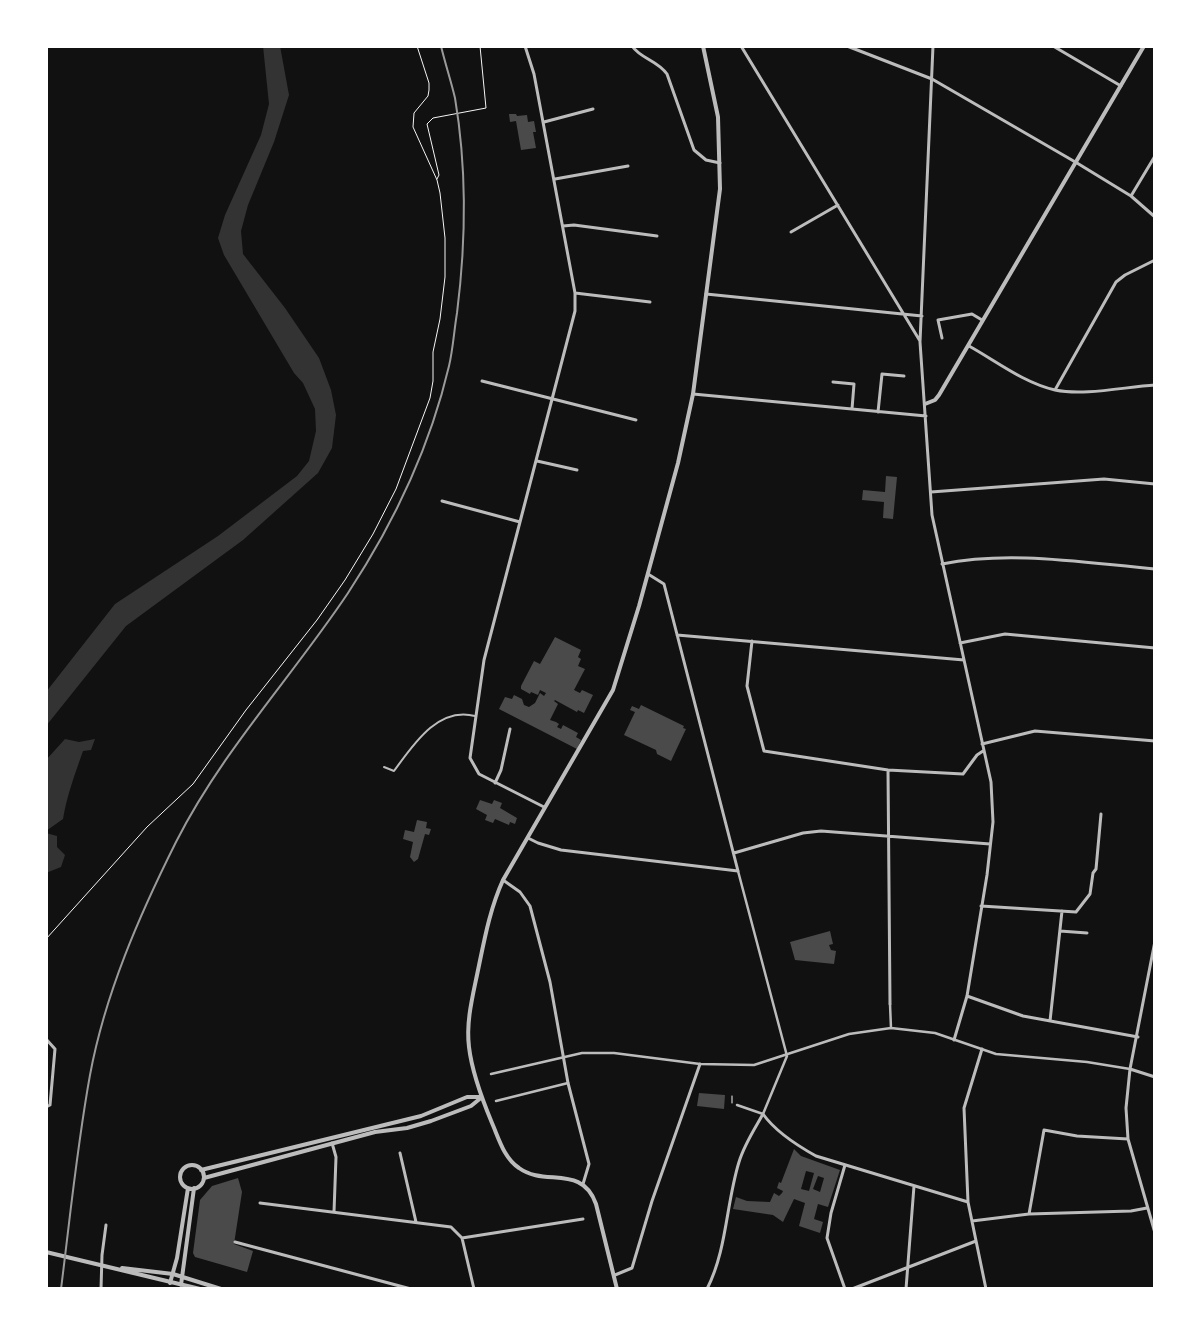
<!DOCTYPE html>
<html>
<head>
<meta charset="utf-8">
<style>
  body { margin:0 }
  #map { position:relative; width:1201px; height:1335px; overflow:hidden; background:#111; font-family:"PT Sans Narrow",sans-serif }
  canvas { display:block }
  .frame { position:absolute; inset:0; border:48px solid #fff; pointer-events:none }
</style>
</head>
<body>
<div id="map">
<canvas width="1201" height="1335"></canvas>
<div class="frame"></div>
</div>
<script>
const ctx = document.querySelector('canvas').getContext('2d');
ctx.lineJoin = 'round';
function paint(path, color) {
  ctx.fillStyle = color;
  ctx.fill(path, 'evenodd');
}
function trace(path, color, width, dash) {
  ctx.strokeStyle = color;
  ctx.lineWidth = width;
  ctx.lineCap = dash ? 'butt' : 'round';
  ctx.setLineDash(dash || []);
  ctx.stroke(path);
}
const water = new Path2D(`
  M263,46H280L289,95L274,142L248,205L241,231L243,254L285,308L319,358L331,390L336,415L332,448L318,473L243,540L126,626L46,726V692L115,604L218,536L297,476L309,461L316,431L315,409L303,383L294,373L224,255L218,238L225,215L261,135L269,104Z
  M65,739L79,742L95,739L91,750L83,751C75,774 67,795 63,819L46,831V760Z
  M46,833L57,836V847L65,855L61,867L46,873Z`);
const building = new Path2D(`
  M509,114H516L517,116L527,115L528,122L534,121L536,132H533L536,148L521,150L516,121L510,122Z
  M886,476L897,477L893,519L883,518L884,502L862,500L863,490L885,492Z
  M555,637L581,650L578,657L581,659L578,666L585,669L574,690L580,693L582,690L593,695L584,713L578,710L577,712L555,700L554,701L558,704L550,720L556,722L559,724L557,727L561,729L563,725L578,733L576,737L581,740L577,749L499,709L505,697L512,699L514,695L522,699L524,705L529,707L535,703L540,693L544,696L546,693L540,690L538,695L531,692L530,694L521,689V686L534,661L540,664Z
  M641,705L684,726L683,728L686,729L671,761L657,754L656,750L624,735L635,712L630,710L632,706L639,709Z
  M480,800L492,804L494,800L502,803L500,808L517,818L515,824L510,822L509,825L495,819L493,823L485,820L487,815L476,809Z
  M417,820L427,822L426,828L431,829L429,835L425,834L418,859L414,862L410,857L413,842L403,839L405,830L414,832Z
  M830,931L833,944L829,945L831,950L836,951L834,964L795,960L790,942Z
  M699,1093L725,1095L724,1109L697,1106Z
  M794,1149L801,1156L840,1170L828,1207L818,1204L814,1219L823,1222L820,1233L799,1226L805,1203L794,1199L783,1222L773,1215L733,1209L736,1197L747,1201L770,1202L774,1193L779,1196L782,1193L783,1191L777,1188L779,1182L781,1183ZM806,1171L814,1173L809,1191L801,1189ZM818,1176L824,1178L820,1192L813,1189Z
  M238,1178L242,1192L234,1244L253,1251L247,1272L195,1257L193,1253L200,1200L212,1186Z`);
const path = new Path2D(`
  M437,179L439,175L427,124L433,118L486,108L480,46
  M46,939L147,827L193,784L246,710L317,620L345,580L373,534L396,489L430,398L433,381V352L440,319L445,277V238L440,193L437,180L413,127L414,113L428,96L429,90V83L417,46
  M732,1103V1096`);
const service = new Path2D(`
  M384,767L394,771C413,745 438,706 475,716
  M491,1289H530`);
const pedestrian = new Path2D(`
  M738,871L787,1056
  M890,1004L891,1028
  M491,1074L582,1053H614L700,1064L754,1065L849,1034L891,1028L935,1033L996,1054L1087,1062L1130,1069
  M496,1101L568,1083
  M737,1105L763,1114L787,1056`);
const minor = new Path2D(`
  M525,46L534,74L575,293V311L484,660L470,758L479,774L544,807
  M632,46C641,59 657,60 667,74L694,150L706,160L720,163
  M741,46L920,341
  M847,46L932,79L1077,163L1131,196L1155,217
  M933,46L920,342L932,515L991,782L993,822L987,875L967,996L954,1040
  M1053,46L1121,86
  M544,122L593,109
  M555,179L628,166
  M1131,196L1155,156
  M563,226L574,225L657,236
  M791,232L838,205
  M575,293L650,302
  M706,294L922,316
  M942,338L938,320L972,314L982,320
  M969,346C996,361 1024,383 1055,390C1084,396 1124,387 1155,385
  M482,381L636,420
  M833,382L854,384L852,409
  M1055,390L1116,282L1125,275L1155,260
  M693,394L926,416
  M878,412L882,374L904,376
  M537,461L577,470
  M931,492L1104,479L1155,484
  M442,501L520,522
  M942,564C1011,550 1085,563 1155,569
  M677,635L964,660
  M752,641L747,686L764,751L888,770L963,774L977,755L983,751
  M960,643L1005,634L1155,648
  M982,744L1035,731L1155,741
  M888,770L890,1004
  M495,783L501,770L510,729
  M528,838L538,843L561,850L738,871L664,584L648,574
  M734,853L803,833L821,831L990,844
  M503,880L520,892L530,906L550,982L568,1083L589,1164L583,1184
  M981,906L1076,912L1090,894L1093,873L1096,869L1101,814
  M1060,931L1087,933
  M1155,941L1130,1069L1126,1108L1128,1139L1155,1233
  M967,996L1023,1016L1138,1037
  M1050,1021L1062,911
  M46,1039L55,1049L50,1105L46,1107
  M982,1049L964,1108L968,1202L986,1289
  M1130,1069L1155,1077
  M332,1143L336,1157L334,1212
  M400,1153L416,1222
  M845,1165L831,1213L827,1238L845,1289
  M260,1203L451,1227L462,1238L474,1289
  M1029,1214L1044,1130L1077,1136L1128,1139
  M972,1221L1029,1214L1131,1211L1147,1208
  M462,1238L583,1219
  M235,1242L411,1289
  M615,1275L632,1268L652,1201L700,1064
  M101,1289L102,1255L106,1225
  M707,1289C727,1250 726,1204 739,1162C744,1145 754,1130 763,1114C775,1131 798,1146 816,1156L968,1202
  M852,1289L976,1241
  M906,1289L914,1186`);
const tertiary = new Path2D(`
  M925,404L935,400L939,395L1144,46
  M180 1177a12 12 0 1 1 24 0a12 12 0 1 1-24 0Z
  M201,1170L421,1116L467,1097H482
  M204,1178L375,1132L407,1128L431,1121L471,1106L482,1097
  M46,1252L200,1289
  M122,1268L173,1274L221,1289
  M170,1283L177,1258L188,1188
  M181,1285L194,1188
  M617,1289L596,1204C582,1164 545,1187 519,1168C504,1158 499,1139 492,1123C482,1099 472,1073 469,1047C466,1023 472,999 477,975C484,942 489,911 503,880L613,690L639,606L678,463L693,394L720,189L718,117L703,46`);
const rail = new Path2D(`
  M61,1289C70,1218 77,1146 90,1075C105,994 139,916 176,842C222,751 292,677 348,593C394,523 430,447 449,366C453,349 454,331 457,313C466,242 467,169 455,98C451,81 445,63 441,46`);
paint(water, '#333');
paint(building, '#4a4a4a');
trace(path, '#f5f5f5', 1);
trace(service, '#bcbcbc', 2);
trace(pedestrian, '#bcbcbc', 2.5);
trace(minor, '#bcbcbc', 3);
trace(tertiary, '#bcbcbc', 4);
trace(rail, '#9a9a9a', 2);
</script>
</body>
</html>
